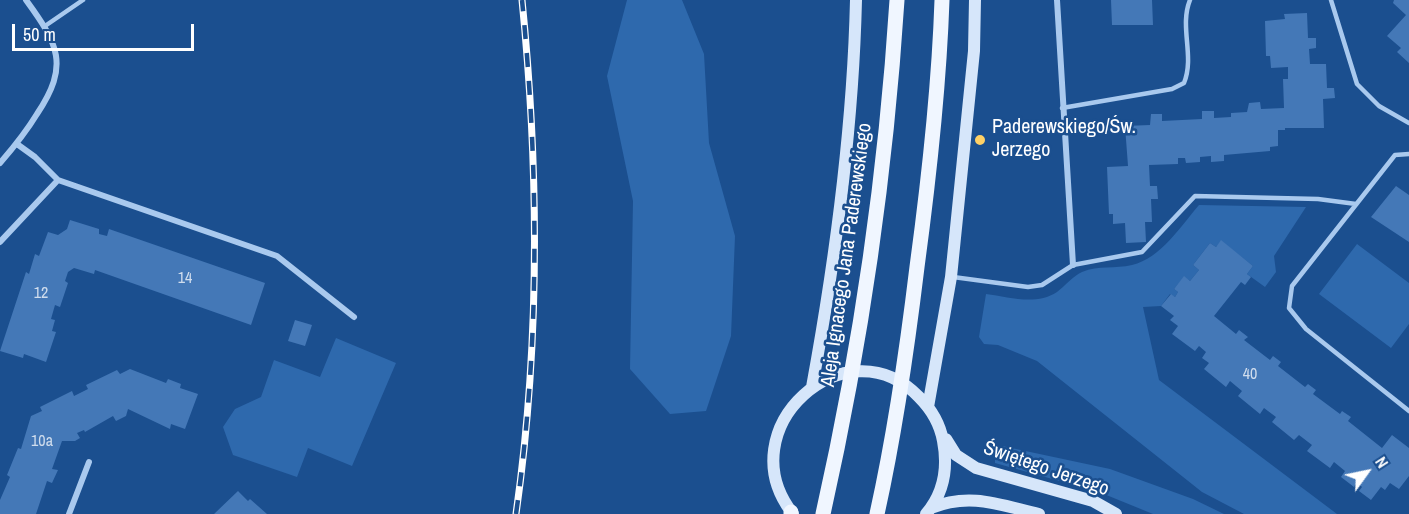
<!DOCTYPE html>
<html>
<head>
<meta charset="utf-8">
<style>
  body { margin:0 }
  #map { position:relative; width:1409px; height:514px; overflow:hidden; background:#1b4f8f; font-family:"Archivo Narrow",sans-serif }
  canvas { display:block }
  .north { position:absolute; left:1337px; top:442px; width:60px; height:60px; -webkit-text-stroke:4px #1b4f8f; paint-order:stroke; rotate:57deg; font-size:16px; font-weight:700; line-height:24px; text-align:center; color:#fff }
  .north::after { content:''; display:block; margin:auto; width:21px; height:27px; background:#fff; clip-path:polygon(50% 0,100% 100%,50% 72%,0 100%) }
  .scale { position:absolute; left:12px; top:24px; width:182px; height:27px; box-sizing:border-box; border:3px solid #fff; border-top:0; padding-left:8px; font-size:18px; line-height:21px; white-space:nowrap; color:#fff; -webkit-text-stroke:4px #1b4f8f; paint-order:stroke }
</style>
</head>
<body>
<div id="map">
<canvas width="1409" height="514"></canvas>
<div class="north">N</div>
<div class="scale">50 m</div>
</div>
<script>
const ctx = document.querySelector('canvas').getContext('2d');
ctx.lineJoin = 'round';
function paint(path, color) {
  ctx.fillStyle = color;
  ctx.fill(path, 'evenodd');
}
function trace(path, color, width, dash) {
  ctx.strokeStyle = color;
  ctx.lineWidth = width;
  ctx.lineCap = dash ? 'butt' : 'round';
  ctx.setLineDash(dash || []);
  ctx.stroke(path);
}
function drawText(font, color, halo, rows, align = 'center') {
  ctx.font = font + ' "Archivo Narrow",sans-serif';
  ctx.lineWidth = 5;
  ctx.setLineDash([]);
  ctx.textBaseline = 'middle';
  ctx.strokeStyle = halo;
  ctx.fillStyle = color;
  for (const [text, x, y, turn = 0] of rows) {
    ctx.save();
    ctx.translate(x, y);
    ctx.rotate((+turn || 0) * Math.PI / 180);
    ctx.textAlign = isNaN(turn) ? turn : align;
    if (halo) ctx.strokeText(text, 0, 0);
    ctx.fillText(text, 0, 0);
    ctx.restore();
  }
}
const green = new Path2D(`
  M627,0H682L704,54L709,143L735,236L731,336L706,411L670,414L630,369L633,201L607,76Z
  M1199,205L1306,207L1274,256L1276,272L1265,287L1247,274L1253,266L1221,241L1216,247L1210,243L1193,265L1199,270L1190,281L1184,277L1174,289L1178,292L1175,297L1170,294L1161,306L1143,307L1159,380L1337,514H1244L1202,492L1037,361L998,345L984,344L979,337L986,294C1009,297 1036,306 1057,292C1065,286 1073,276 1082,272C1099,265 1115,269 1132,265C1161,258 1181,226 1199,205Z
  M1357,244L1409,283V324L1391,348L1319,294Z
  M336,338L396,363L352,466L308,448L297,477L233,455L223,427L235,409L261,397L274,360L320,377Z
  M1002,446L1110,469L1193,499L1224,514H1153L1099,492L995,463V449Z`);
const building = new Path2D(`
  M1111,0H1152L1153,25H1112Z
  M1394,0H1409V63L1397,52L1401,48L1387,36L1406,15L1393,3Z
  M1307,13L1308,38H1316V48L1309,49L1310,64H1326L1327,88H1334L1335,98L1323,99L1324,128H1285V130H1278V146L1270,147V151L1224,155V161L1211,162V156L1200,157V162L1186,163L1185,158H1178V164L1149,165L1150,186H1157L1158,199H1151L1152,222H1145L1146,242L1126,243L1125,223L1113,224V214H1109L1107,167L1128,166L1125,126L1150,125L1151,114H1162V121L1202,119V111H1214V118L1231,117V113L1247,112L1249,103L1260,102L1261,109L1284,108L1283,79H1288V67L1271,68L1270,56H1266L1265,21L1285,19L1284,14Z
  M1396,186L1409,195V242L1371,217Z
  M70,220L99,229V234L107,236L109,229L265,283L251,325L95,270L94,274L74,268L68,272L65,281L68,283L60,307L55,305L51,319L55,320L52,331L56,332L46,362L24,354L23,358L0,351L26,272L29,274L35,254L39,256L48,232L58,235L67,229Z
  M1221,240L1253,266L1247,274L1251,277L1245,285L1241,282L1214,316L1236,334L1239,330L1248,337L1244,340L1270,360L1273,356L1281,362L1278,366L1305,387L1308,384L1316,390L1313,394L1340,414L1342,411L1351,417L1348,421L1382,448L1392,435L1409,448V476L1399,489L1390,483L1385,490L1381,487L1371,500L1359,491L1362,487L1357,482L1354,487L1341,477L1345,471L1334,462L1330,468L1307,451L1312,445L1299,435L1294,440L1272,422L1276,417L1264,408L1260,414L1238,396L1242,391L1230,381L1226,387L1204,369L1209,363L1202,358L1206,352L1199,346L1195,351L1172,334L1178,326L1170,320L1174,316L1161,306L1171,294L1175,297L1178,292L1174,289L1184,276L1190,281L1199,270L1193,265L1210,243L1216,247Z
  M295,320L312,325L305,346L288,341Z
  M130,369L166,383L168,379L181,384L180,388L198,394L185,429L171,424L170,429L128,409L126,416L116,421L113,416L85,432L84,430L77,433L80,438L75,441H62L52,469L58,470L52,483L47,481L36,514H0V500L10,477L7,475L18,448L21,449L31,416L42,411L40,407L72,391L74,396L88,389L86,385L117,370L120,374Z
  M238,491L248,501L250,499L267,514H214Z`);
const lane = new Path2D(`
  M1331,0L1357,84L1379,106L1409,123
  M45,26L83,0
  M1062,108L1172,89L1184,83C1195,56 1179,27 1190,0
  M1409,154L1395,155L1292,286L1289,308L1306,329L1409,411
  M953,277L1028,287L1042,285L1073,265L1142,252L1195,196L1318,199L1356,204`);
const street = new Path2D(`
  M1057,0L1073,265
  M0,163C14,147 26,132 37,114C70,65 58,44 26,0
  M58,180L277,256L354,317
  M0,242L58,180L35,157L17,144
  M69,514L89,462`);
const secondary = new Path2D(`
  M812,387C835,262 853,127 856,0
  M928,407L951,277L974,51L975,0
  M946,439L956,455L976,468L1093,501L1116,514
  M931,508C970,492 1000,505 1039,514
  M793,514C726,429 846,321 919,397C931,409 940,424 943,441C948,467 944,493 926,514`);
const primary = new Path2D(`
  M791,514V512
  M823,514C861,345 886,173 897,0
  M877,514C895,433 907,350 917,267C929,178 939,89 942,0`);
const rail = new Path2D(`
  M516,514C540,345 539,170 522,0`);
const markers = [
  [980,140,6,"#ffd166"]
];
const numberNames = [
  ["14",185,279],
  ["12",41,294],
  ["40",1250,375],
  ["10a",42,442]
];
const poiNames = [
  ["Paderewskiego/Św.",992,128],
  ["Jerzego",992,151]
];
const streetNames = [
  ["Aleja Ignacego Jana Paderewskiego",847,255,-82],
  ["Świętego Jerzego",1046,469,19]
];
paint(green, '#2e69ad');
paint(building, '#4478b7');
trace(lane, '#a9c9ee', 4.5);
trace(street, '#a9c9ee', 6);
trace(secondary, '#d6e6fa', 12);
trace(primary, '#f0f6ff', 15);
trace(rail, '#fff', 7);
trace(rail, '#1b4f8f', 4.5, [14]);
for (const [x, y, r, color] of markers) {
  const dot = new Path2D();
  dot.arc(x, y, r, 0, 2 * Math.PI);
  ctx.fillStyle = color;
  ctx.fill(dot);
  trace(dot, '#1b4f8f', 2);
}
drawText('16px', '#d0dded', null, numberNames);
drawText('20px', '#fff', '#1b4f8f', poiNames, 'left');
drawText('20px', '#fff', '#1b4f8f', streetNames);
</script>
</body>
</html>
